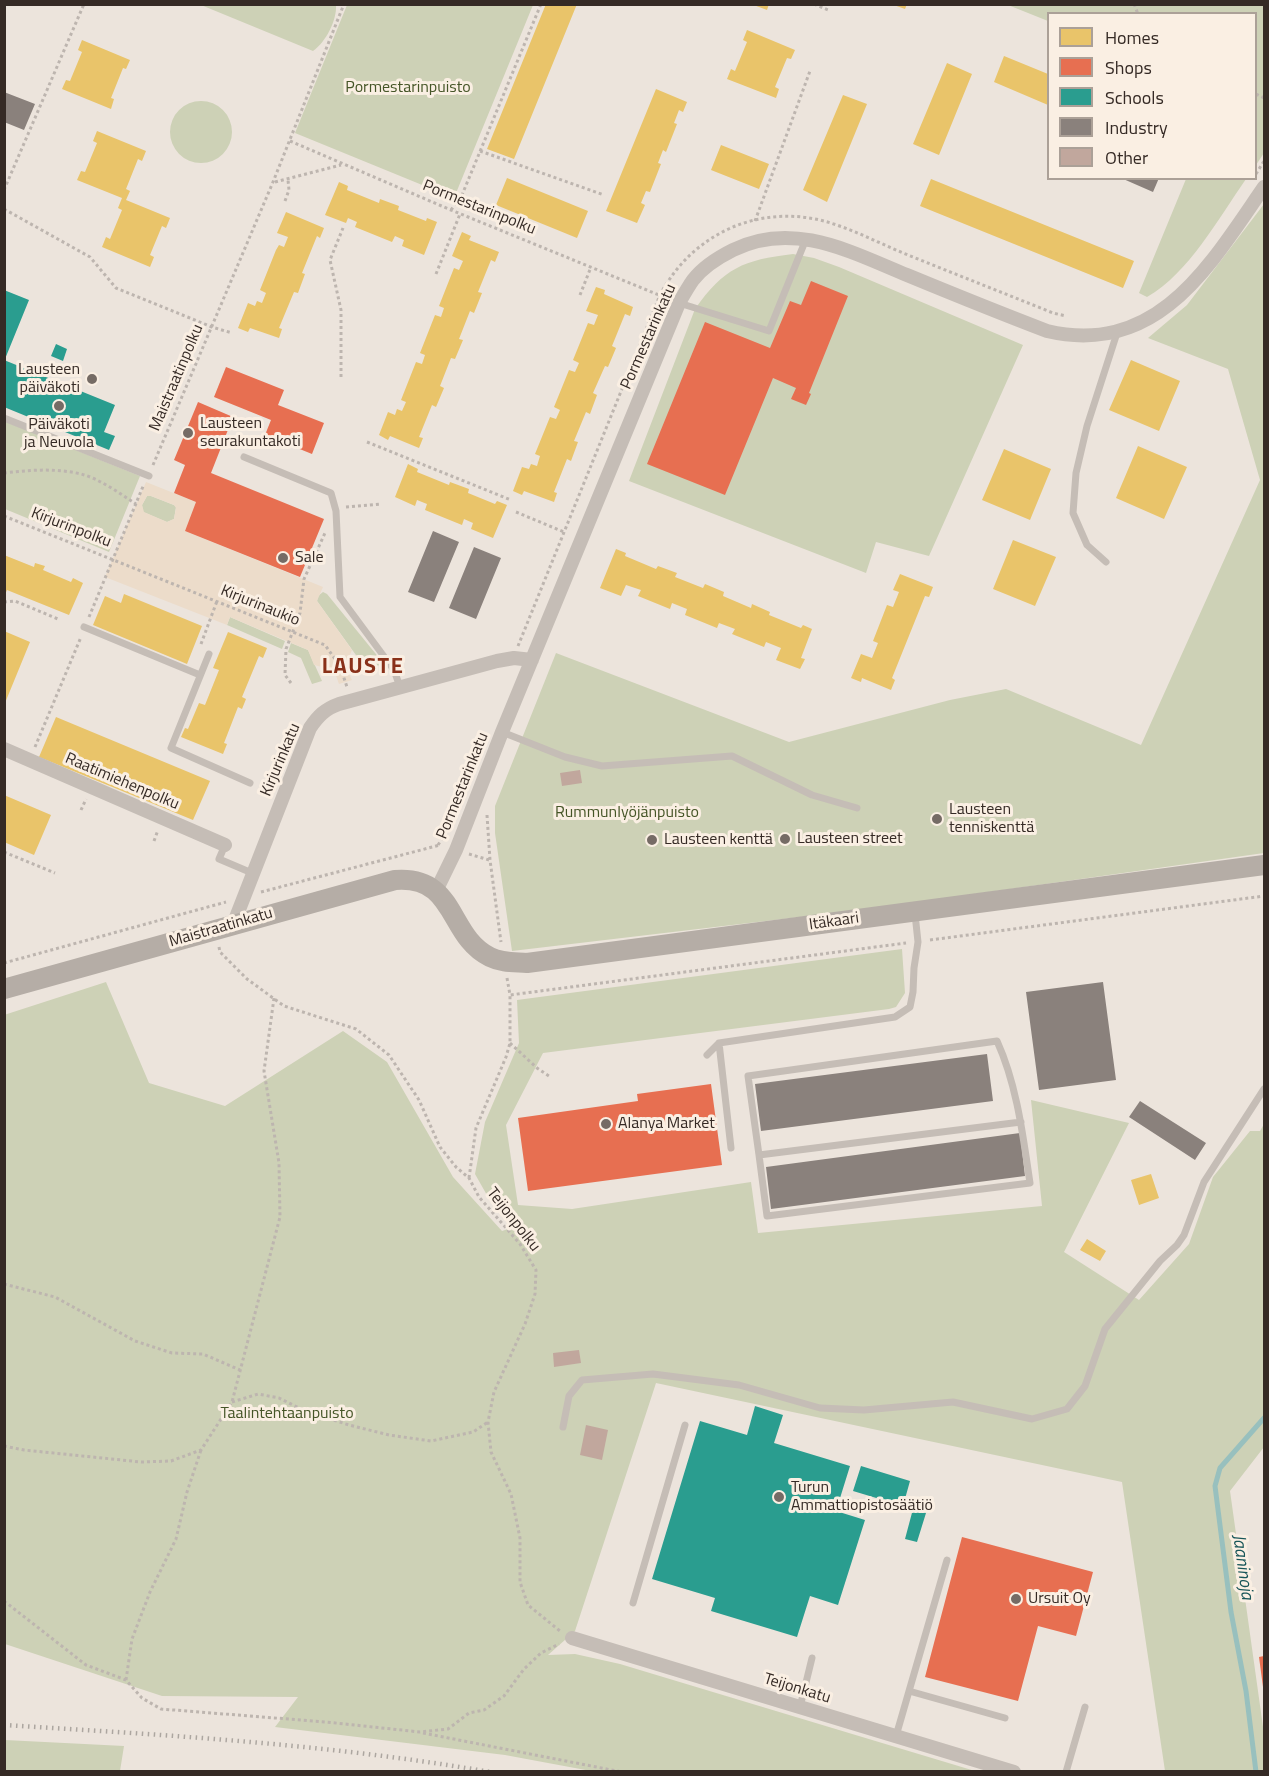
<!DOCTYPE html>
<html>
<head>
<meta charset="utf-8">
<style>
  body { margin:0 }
  #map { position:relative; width:1269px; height:1776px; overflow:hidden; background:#ece4dc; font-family:"Titillium Web",sans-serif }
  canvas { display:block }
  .frame { position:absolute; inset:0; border:6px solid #352a25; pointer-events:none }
  .legend { position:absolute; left:1047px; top:12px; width:210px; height:168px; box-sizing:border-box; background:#faefe3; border:2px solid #aba097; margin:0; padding:8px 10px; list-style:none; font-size:18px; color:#352a25 }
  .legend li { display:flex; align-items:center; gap:12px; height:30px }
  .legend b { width:30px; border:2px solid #aba097 }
</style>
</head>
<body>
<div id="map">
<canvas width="1269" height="1776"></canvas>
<div class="frame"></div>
<ul class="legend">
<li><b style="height:16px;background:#e9c46a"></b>Homes</li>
<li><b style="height:16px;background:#e76f51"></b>Shops</li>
<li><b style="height:16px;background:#2a9d8f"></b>Schools</li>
<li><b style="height:16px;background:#8a817c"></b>Industry</li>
<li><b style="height:16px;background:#c1a79d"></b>Other</li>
</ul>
</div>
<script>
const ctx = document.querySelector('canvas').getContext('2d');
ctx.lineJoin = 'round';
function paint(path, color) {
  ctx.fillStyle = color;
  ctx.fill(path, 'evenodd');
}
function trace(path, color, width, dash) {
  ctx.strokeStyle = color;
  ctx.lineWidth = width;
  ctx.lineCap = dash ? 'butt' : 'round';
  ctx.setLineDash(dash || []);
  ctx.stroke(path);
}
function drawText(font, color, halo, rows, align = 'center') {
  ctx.font = font + ' "Titillium Web",sans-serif';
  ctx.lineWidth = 6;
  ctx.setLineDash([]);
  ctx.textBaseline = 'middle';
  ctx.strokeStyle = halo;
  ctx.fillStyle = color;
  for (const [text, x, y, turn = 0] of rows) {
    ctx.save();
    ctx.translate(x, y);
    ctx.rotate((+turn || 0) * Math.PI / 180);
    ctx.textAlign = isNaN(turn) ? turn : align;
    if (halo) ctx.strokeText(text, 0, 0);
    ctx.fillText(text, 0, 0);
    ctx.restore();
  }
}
const green = new Path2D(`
  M201,5H336C337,20 326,42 313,51Z
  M347,5H533L454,198L295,133Z
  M1008,5H1264V153L1256,165V14H1048V21Z
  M170 132a31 31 0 1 1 62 0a31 31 0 1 1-62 0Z
  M1186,179H1246C1218,219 1189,273 1147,297L1139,293Z
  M1264,204V853L876,908L512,951L495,833V806L556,653L789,742L950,700L1006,689L1141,745L1260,480L1228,369L1148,338L1187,305Z
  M793,254L814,258L839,267L1023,345L929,556L876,542L866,573L629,481L695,309C724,268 743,260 793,254Z
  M4,421L140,476L109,552L5,509Z
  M147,496H151L174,505L176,507L174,519L167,522L143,512L142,505Z
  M323,592L327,594L384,664L366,669L317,601L318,596Z
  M230,617L285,641L282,649L227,625Z
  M291,643L308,650L322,681L312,684L301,658L288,652Z
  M902,949L905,993L896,1007L889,1009L543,1053L506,1125L518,1205L572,1209L751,1182L758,1233L1042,1206L1031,1100L1129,1123L1064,1252L1139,1300L1189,1244L1213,1177L1250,1131H1260L1264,1124V1447L1230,1491L1264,1734V1771H1165L1122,1482L656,1383L575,1631L548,1655L575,1654L620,1664L975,1771H591L505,1755L275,1727L298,1697L162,1696L5,1644L4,1015L106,982L149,1083L225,1106L343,1031L387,1062L453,1177L502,1231L511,1228L488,1197L475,1174L485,1122L519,1043L517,1000Z
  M5,1740L124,1746L120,1771H5Z`);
const plaza = new Path2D(`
  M146,482L196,502L185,531L323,587L317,601L352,650L345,666L352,680L339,684L334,670L314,665L308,650L230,617L227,625L105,577ZM147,496H151L174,505L176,508L174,519L167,522L144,512L142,505Z`);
const homes = new Path2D(`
  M546,4H577L514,159L487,149Z
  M751,4H769L767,10Z
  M891,4H907L905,9Z
  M747,30L795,50L791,59L787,58L775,87L779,89L776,98L727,79L731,69L735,71L747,42L743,40Z
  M82,40L130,60L126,69L123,68L111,98L114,99L111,109L62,89L66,80L70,81L82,52L78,50Z
  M1004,56L1048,74V105L994,82Z
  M947,63L972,74L939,155L913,144Z
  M656,89L687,102L683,112L679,110L674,123L677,124L666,152L663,150L658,163L661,164L650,192L646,191L641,203L645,205L637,223L606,211Z
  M843,95L867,104L827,202L803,190Z
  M97,131L146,151L142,161L138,159L126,189L130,191L126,200L170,218L166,228L162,226L150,255L154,257L150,267L102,247L106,237L110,239L122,210L118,208L122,198L77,180L81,171L85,172L97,143L93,141Z
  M721,145L769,164L759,189L711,170Z
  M507,178L588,211L577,238L496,205Z
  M931,179L1134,261L1123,288L920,206Z
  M339,182L348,186L347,190L379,203L380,199L399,206L398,210L426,221L427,218L437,222L424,255L402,246L404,240L395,236L392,242L355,227L357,222L348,218L346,223L325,215Z
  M286,212L324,228L320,238L317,236L302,273L305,274L298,293L294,292L279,328L282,329L279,338L250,328L248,332L238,328L248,303L255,306L257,301L262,303L266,293L260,290L276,250L279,245L284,247L288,237L277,233Z
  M462,232L471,236L469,240L499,252L495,262L491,260L478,292L482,293L474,313L470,311L459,339L463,340L455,359L451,358L440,386L444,388L436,407L432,405L419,437L423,438L419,448L390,436L388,440L379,435L388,412L395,415L397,409L402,411L406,402L401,400L416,362L422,364L425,355L420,353L435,315L441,317L444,308L439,306L454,268L459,270L463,261L452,256Z
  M596,287L605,290L604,294L633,307L630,316L625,314L612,346L616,348L608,367L605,366L593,393L597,395L590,414L586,412L574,441L578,442L571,461L567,459L554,492L557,493L554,502L524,491L522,495L513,491L522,467L529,469L531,464L537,466L540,456L535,454L550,417L556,419L560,410L554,407L569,370L575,372L579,363L573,360L588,323L594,325L598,315L586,311Z
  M1131,360L1180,381L1159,431L1109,410Z
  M1138,446L1187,467L1164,519L1116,498Z
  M1004,449L1051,469L1030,520L982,500Z
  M408,464L418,469L417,472L449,485L450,482L469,489L468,493L495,504L497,501L507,505L493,538L471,529L473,523L464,519L462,525L425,510L427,504L417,500L415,506L395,497Z
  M1013,540L1056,557L1035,606L993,589Z
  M616,549L626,553L625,556L656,569L658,566L677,573L675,577L703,588L705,584L724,592L723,596L751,608L752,604L770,612L769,615L801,628L803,625L812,629L801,658L805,659L800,669L776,660L781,648L766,642L764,647L732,634L735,629L719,623L717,628L685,615L687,609L672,603L670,609L638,596L641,590L626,585L621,596L600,588Z
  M4,555L34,567L35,563L45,566L43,570L71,582L73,578L83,583L69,615L7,590L4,597Z
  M900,574L933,587L929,597L925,596L892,678L895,680L891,690L862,678L861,682L851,678L861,654L872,658L878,643L873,641L887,605L893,607L899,592L893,590Z
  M124,594L202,626L187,664L93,625L105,596L121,603Z
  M4,631L30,642L5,703H4Z
  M228,632L267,648L263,658L259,656L242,697L246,699L242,709L238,707L224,743L227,744L223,754L181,737L185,728L188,729L199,703L205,705L219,670L213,668Z
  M56,717L210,781L193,820L39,757Z
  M4,795L51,815L34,855L4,842Z
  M1151,1174L1159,1198L1139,1205L1131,1180Z
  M1087,1239L1106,1251L1100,1261L1080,1250Z`);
const shops = new Path2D(`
  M811,281L848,296L809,393L811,394L806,405L791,399L796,388L773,378L725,495L647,464L705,322L770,348L790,301L801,305Z
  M226,367L284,390L278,405L324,423L312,454L265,435L271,420L214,397Z
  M198,402L233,417L211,473L324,519L300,577L185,531L196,502L174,493L185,465L174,460Z
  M711,1084L722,1165L528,1191L518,1118L638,1101L637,1094Z
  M962,1537L1093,1572L1076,1636L1038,1626L1018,1701L925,1677Z
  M1264,1656V1687H1263L1259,1657Z`);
const schools = new Path2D(`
  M4,290L29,300L5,359H4Z
  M56,344L67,349L63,361L51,356Z
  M4,360L115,405L104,432L115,436L109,450L4,407Z
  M755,1406L783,1415L774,1443L850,1466L836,1511L865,1520L838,1605L810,1596L797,1637L711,1611L715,1598L652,1579L700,1421L747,1435Z
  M861,1466L910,1481L903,1506L853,1491Z
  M913,1509L926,1513L917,1542L905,1539Z`);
const industry = new Path2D(`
  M4,92L35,104L24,130L4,122Z
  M1121,178H1159L1153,192Z
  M433,531L459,542L434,602L408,592Z
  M474,547L501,558L476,619L449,608Z
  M1103,982L1116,1080L1039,1090L1026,992Z
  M987,1054L993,1101L761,1131L755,1084Z
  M1140,1101L1206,1143L1195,1160L1129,1117Z
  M1020,1133L1025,1176L771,1209L766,1167Z`);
const stream = new Path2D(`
  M1256,1772L1246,1691L1231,1612L1215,1486L1220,1468L1264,1418`);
const building = new Path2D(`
  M580,770L582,783L562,786L560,773Z
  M579,1350L581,1363L554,1367L553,1353Z
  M586,1425L608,1430L602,1460L580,1455Z`);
const path = new Path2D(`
  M814,4L828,10
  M1134,4L1138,14
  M1256,94L1264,98
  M290,141L451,210L659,295
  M480,151L604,195
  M1256,174L1264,161
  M275,182L341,165
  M4,190L84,4
  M285,201L289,190L288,180
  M4,209L90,257L116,288L212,327L232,333
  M451,210L462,195L541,4
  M755,221L810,71
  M436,274L460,214
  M580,295L591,267
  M341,377V310L330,260L343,228
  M367,442L511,500
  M153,465L273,182L344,4
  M4,473C29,470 56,468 81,474C100,479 119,493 136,504
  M346,507L381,504
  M516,512L564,532
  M4,516L325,645L340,666L347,687
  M4,602L15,601L58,619
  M89,617L144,484
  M201,644L217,601
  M518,646L660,295C691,236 754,205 820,220C852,228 882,245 913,257C960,276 1006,294 1053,313L1066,316
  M291,683L285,675L286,649L300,613L304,579L325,533
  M35,747L81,637
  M81,810L86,799
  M487,815L490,860L501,942
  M154,841L158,830
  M438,845L444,836
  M4,852L55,873
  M469,854L489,860
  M261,892L440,845
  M930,940L1264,896
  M219,947L220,952L247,979L284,1006L356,1029L389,1055L419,1100L440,1147L456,1167L469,1178L479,1197L520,1244L536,1270L535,1294L525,1324L494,1392L488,1422L491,1452L511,1494L520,1538V1582L528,1605L560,1631
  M4,963L226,902
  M507,978L510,995L906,943
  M510,1043L537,1068L549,1076
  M469,1178L476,1128L506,1057L510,1043V995
  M4,1284L55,1297L135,1341L172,1353L203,1354L240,1370
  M232,1402L258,1394L279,1398L305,1411L349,1425L389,1435L431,1441L473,1432L488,1422
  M4,1446L24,1450L141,1462L171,1461L201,1450L232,1402L280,1217L279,1163L264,1071L274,998
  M4,1601L86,1665L126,1680L142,1698L161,1709L326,1722L420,1732L448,1729L469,1713L484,1710L504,1696L524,1669L541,1653L559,1644
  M126,1680L132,1639L150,1592L176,1539L187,1492L201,1450
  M423,1733L622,1772`);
const lane = new Path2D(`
  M679,303L769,331L806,239
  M4,418L149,476
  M244,457L331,493L336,511L340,597L394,670L400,687
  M1106,562L1087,545L1073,513L1076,473L1087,426L1117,333
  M84,627L200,675
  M209,654L171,748L250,783
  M502,732L565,757L602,766L732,756L812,795L857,808
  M225,845L219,859L252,873
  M719,1043L731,1148
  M707,1055L719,1043L895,1017L910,1007L913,992L914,968L918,942L915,914
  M759,1155L748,1076L997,1041C1017,1085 1023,1136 1030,1183L767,1216L759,1155L1021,1122
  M563,1427L569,1396L582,1380L653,1374L739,1385L820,1408L864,1410L953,1402L1032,1419L1067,1409L1085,1386L1105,1329L1160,1261L1177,1245L1184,1235L1204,1182L1264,1089
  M633,1603L685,1425
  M909,1691L1005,1718
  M800,1707L812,1658
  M896,1736L947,1560
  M1066,1772L1085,1707`);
const street = new Path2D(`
  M4,749L225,845
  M436,891L456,850L502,732L679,303C683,296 688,287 693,280C703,267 719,257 733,250C793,220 851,252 907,275C953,294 1000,313 1047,331C1158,357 1210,265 1264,187
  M233,925L310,728C318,716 325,709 339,704L497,661L514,658L532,660
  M572,1638L1014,1772`);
const secondary = new Path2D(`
  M4,989L395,880C457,875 447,936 490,957C502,963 514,962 527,963L1264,865`);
const rail = new Path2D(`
  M4,1725C167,1735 329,1744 490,1772`);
const markers = [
  [92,379,6,"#756b65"],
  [59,406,6,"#756b65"],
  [188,433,6,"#756b65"],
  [283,558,6,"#756b65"],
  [937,819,6,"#756b65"],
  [785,839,6,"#756b65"],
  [652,840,6,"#756b65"],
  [606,1124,6,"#756b65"],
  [779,1497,6,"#756b65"],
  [1016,1599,6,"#756b65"]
];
const parkNames = [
  ["Pormestarinpuisto",408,88],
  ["Rummunlyöjänpuisto",627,813],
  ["Taalintehtaanpuisto",287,1414]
];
const streetNames = [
  ["Pormestarinpolku",479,208,22],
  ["Pormestarinkatu",649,337,-66],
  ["Maistraatinpolku",177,378,-67],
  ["Kirjurinpolku",71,528,21],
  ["Kirjurinaukio",260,606,22],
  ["Kirjurinkatu",281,760,-67],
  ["Raatimiehenpolku",122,782,23],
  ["Pormestarinkatu",463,786,-68],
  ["Itäkaari",834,922,-8],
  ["Maistraatinkatu",221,928,-16],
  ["Teijonpolku",513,1220,52],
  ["Teijonkatu",797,1689,17]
];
const poiNames = [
  ["Lausteen",80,370,"right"],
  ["päiväkoti",80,388,"right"],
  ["Lausteen",200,424],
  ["seurakuntakoti",200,442],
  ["Päiväkoti",59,425,"center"],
  ["ja Neuvola",59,443,"center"],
  ["Sale",295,558],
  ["Lausteen",949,810],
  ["tenniskenttä",949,828],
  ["Lausteen street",797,839],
  ["Lausteen kenttä",664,840],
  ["Alanya Market",618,1124],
  ["Turun",791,1488],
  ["Ammattiopistosäätiö",791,1506],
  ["Ursuit Oy",1028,1599]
];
const waterNames = [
  ["Jaaninoja",1242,1567,82]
];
const districtNames = [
  ["LAUSTE",363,668]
];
paint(green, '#cdd1b6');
paint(plaza, '#ecdcca');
paint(homes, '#e9c46a');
paint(shops, '#e76f51');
paint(schools, '#2a9d8f');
paint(industry, '#8a817c');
trace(stream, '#98c0be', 5);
paint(building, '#c1a79d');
trace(path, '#bdb5af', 3, [3, 3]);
trace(lane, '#c5bdb6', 7);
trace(street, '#c5bdb6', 14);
trace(secondary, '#b5ada6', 20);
trace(rail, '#aca6a0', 4.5, [1.5, 4.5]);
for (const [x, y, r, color] of markers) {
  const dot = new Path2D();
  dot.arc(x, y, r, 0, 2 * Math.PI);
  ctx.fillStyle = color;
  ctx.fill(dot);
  trace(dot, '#faefe3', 2);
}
drawText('16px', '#455527', '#faefe3', parkNames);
drawText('16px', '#352a25', '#faefe3', streetNames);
drawText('16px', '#352a25', '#faefe3', poiNames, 'left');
drawText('italic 18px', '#185659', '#faefe3', waterNames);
ctx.letterSpacing = '1.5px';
drawText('bold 22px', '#893019', '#faefe3', districtNames);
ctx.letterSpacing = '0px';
</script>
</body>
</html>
